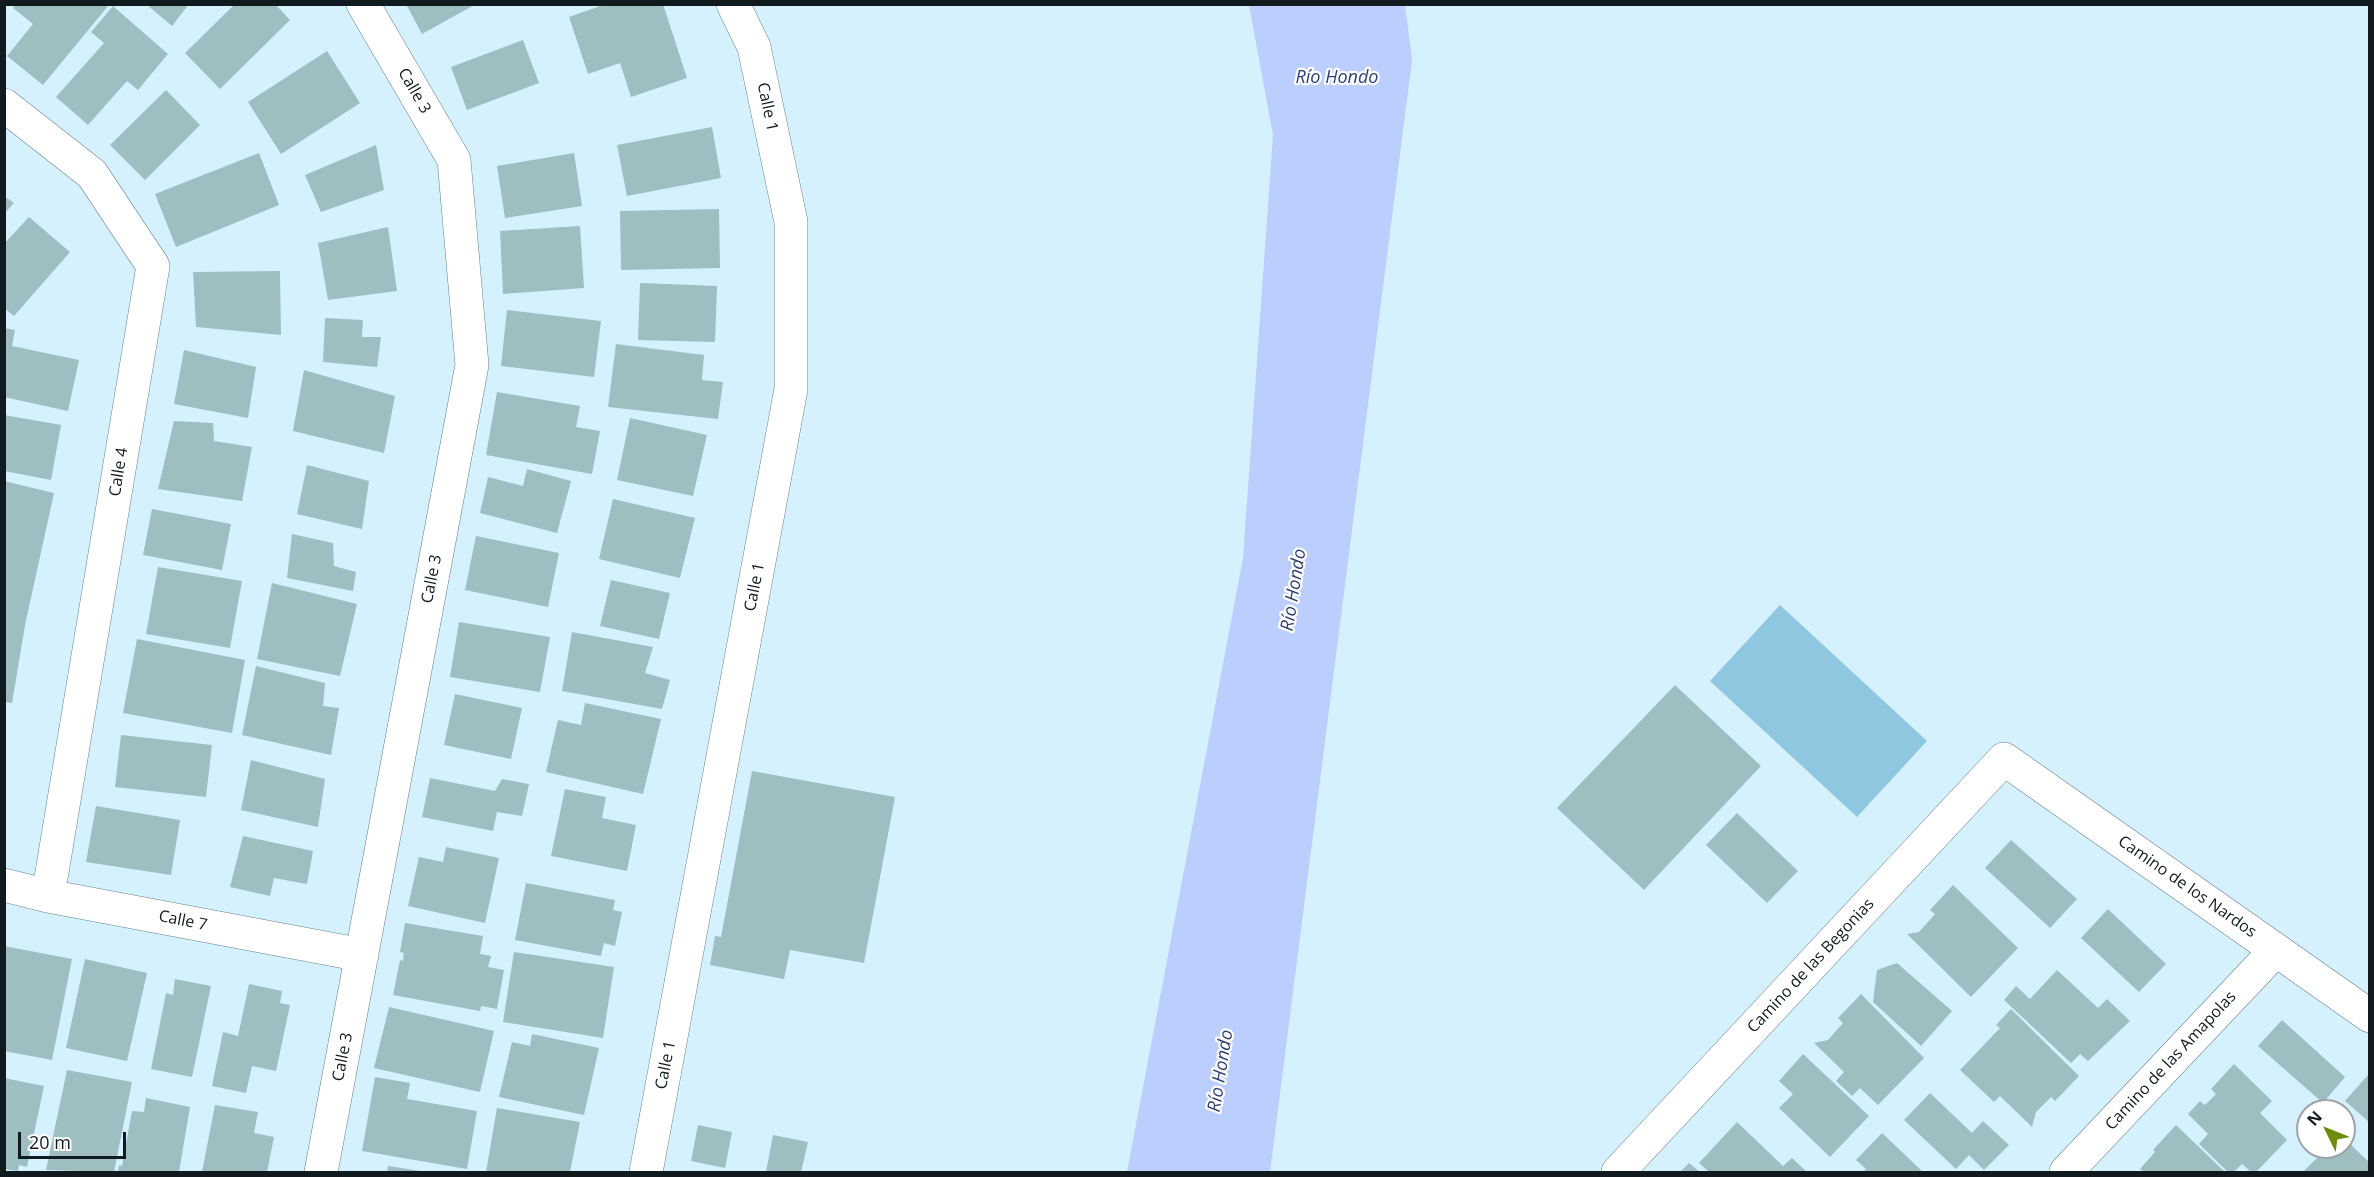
<!DOCTYPE html>
<html>
<head>
<meta charset="utf-8">
<style>
  body { margin:0 }
  #map { position:relative; width:2374px; height:1177px; overflow:hidden; background:#d5f1fe; font-family:"Open Sans",sans-serif }
  canvas { display:block }
  .frame { position:absolute; inset:0; border:6px solid #101a1f; pointer-events:none }
  .north { position:absolute; left:2296px; top:1099px; width:60px; height:60px; box-sizing:border-box; background:#fff; border:2px solid #9fa3a5; border-radius:50%; rotate:313deg; font-size:16px; font-weight:700; line-height:24px; text-align:center; color:#101a1f }
  .north::after { content:''; display:block; margin:auto; width:21px; height:27px; background:#6d8c0b; clip-path:polygon(50% 0,100% 100%,50% 72%,0 100%) }
  .scale { position:absolute; left:18px; top:1132px; width:108px; height:27px; box-sizing:border-box; border:3px solid #101a1f; border-top:0; padding-left:8px; font-size:18px; line-height:21px; white-space:nowrap; color:#101a1f; -webkit-text-stroke:4px #fff; paint-order:stroke }
</style>
</head>
<body>
<div id="map">
<canvas width="2374" height="1177"></canvas>
<div class="frame"></div>
<div class="north">N</div>
<div class="scale">20 m</div>
</div>
<script>
const ctx = document.querySelector('canvas').getContext('2d');
ctx.lineJoin = 'round';
function paint(path, color) {
  ctx.fillStyle = color;
  ctx.fill(path, 'evenodd');
}
function trace(path, color, width, dash) {
  ctx.strokeStyle = color;
  ctx.lineWidth = width;
  ctx.lineCap = dash ? 'butt' : 'round';
  ctx.setLineDash(dash || []);
  ctx.stroke(path);
}
function drawText(font, color, halo, rows, align = 'center') {
  ctx.font = font + ' "Open Sans",sans-serif';
  ctx.lineWidth = 4.5;
  ctx.setLineDash([]);
  ctx.textBaseline = 'middle';
  ctx.strokeStyle = halo;
  ctx.fillStyle = color;
  for (const [text, x, y, turn = 0] of rows) {
    ctx.save();
    ctx.translate(x, y);
    ctx.rotate((+turn || 0) * Math.PI / 180);
    ctx.textAlign = isNaN(turn) ? turn : align;
    if (halo) ctx.strokeText(text, 0, 0);
    ctx.fillText(text, 0, 0);
    ctx.restore();
  }
}
const green = new Path2D(`
  M1780,605L1927,741L1857,817L1710,681Z`);
const water = new Path2D(`
  M1249,5H1405L1412,60L1270,1172H1127L1243,558L1273,135Z`);
const building = new Path2D(`
  M16,4H107L108,6L43,85L7,56L33,24L13,8Z
  M146,4H189L172,26Z
  M235,4H275L290,20L220,89L185,53Z
  M406,4H476L422,34Z
  M606,4H663L687,78L631,97L620,63L588,74L569,17Z
  M113,6L168,54L138,90L127,81L88,125L56,97L104,43L91,32Z
  M523,40L539,83L467,110L451,67Z
  M327,51L360,103L281,154L248,102Z
  M166,90L200,125L145,180L110,145Z
  M712,127L721,178L627,196L617,145Z
  M376,145L384,190L321,212L305,175Z
  M259,153L279,205L176,247L155,194Z
  M574,153L582,206L505,218L497,166Z
  M4,196L14,203L4,214Z
  M719,209L720,268L621,270L620,211Z
  M29,217L70,252L14,316L4,308V244Z
  M580,226L584,288L503,294L500,231Z
  M388,227L397,291L328,300L318,243Z
  M280,271L281,335L196,327L193,272Z
  M640,283L717,286L715,342L638,340Z
  M507,310L601,321L594,377L501,366Z
  M325,318L363,320L362,337H381L377,367L323,362Z
  M4,328L15,330L12,346L79,360L68,411L4,397Z
  M616,344L704,355L702,380L723,382L718,419L608,407Z
  M184,350L256,367L248,418L174,404Z
  M304,370L395,396L384,453L293,431Z
  M497,392L580,406L576,427L600,431L592,474L486,455Z
  M4,415L61,425L51,480L4,471Z
  M630,418L707,435L693,496L617,480Z
  M174,421L213,423L214,441L252,447L242,501L158,489Z
  M307,465L369,481L362,529L297,514Z
  M527,469L571,481L557,533L480,513L488,477L523,486Z
  M4,481L54,493L25,625L12,703L4,702Z
  M613,499L695,518L680,578L599,559Z
  M152,509L231,524L222,570L143,555Z
  M292,534L333,543L334,566L356,572L353,591L287,578Z
  M476,536L559,553L548,607L465,590Z
  M158,567L242,581L230,648L146,634Z
  M611,580L670,593L659,639L600,626Z
  M272,583L357,604L340,676L257,659Z
  M459,622L550,637L540,692L450,677Z
  M572,632L653,647L645,673L670,680L662,709L562,691Z
  M137,639L245,660L232,733L123,713Z
  M256,666L325,683L323,706L339,708L331,755L242,735Z
  M1675,685L1761,766L1644,890L1557,808Z
  M455,694L522,708L511,759L444,745Z
  M585,703L661,719L643,794L546,772L558,720L581,725Z
  M121,735L212,745L206,797L115,787Z
  M251,760L325,779L318,827L241,810Z
  M752,771L895,797L864,963L790,950L784,979L710,965L715,936L721,937Z
  M430,778L495,791L502,779L529,784L522,816L497,812L493,831L422,817Z
  M565,789L606,797L602,818L636,825L627,871L551,856Z
  M96,806L180,820L171,875L86,862Z
  M1737,813L1798,871L1767,903L1706,845Z
  M243,836L313,851L307,884L274,878L270,896L230,887Z
  M2011,840L2077,899L2050,928L1985,868Z
  M446,847L499,858L485,923L408,906L419,857L443,862Z
  M526,883L615,900L613,910L622,912L615,946L604,943L601,956L515,940Z
  M1953,885L2018,948L1971,997L1907,934L1919,932L1935,914L1930,910Z
  M2108,909L2166,964L2139,992L2081,938Z
  M405,923L483,936L480,954L491,956L488,967L504,970L497,1009L481,1006L480,1011L393,995L400,960L403,961L404,953L400,952Z
  M4,946L72,959L52,1060L4,1051Z
  M514,952L614,967L603,1038L503,1022Z
  M85,959L147,973L127,1061L66,1048Z
  M1897,963L1952,1011L1921,1046L1873,1002L1877,970Z
  M2057,970L2098,1008L2107,999L2130,1021L2088,1061L2080,1054L2071,1063L2004,1000L2016,986L2030,999Z
  M175,979L211,986L192,1077L151,1069L166,993L173,995Z
  M249,984L282,991L280,1003L290,1005L276,1071L252,1066L246,1093L212,1086L223,1032L238,1036Z
  M1861,994L1924,1058L1878,1105L1860,1088L1852,1096L1836,1081L1844,1072L1814,1043L1828,1040L1843,1023L1838,1018Z
  M389,1007L494,1031L480,1092L374,1068Z
  M2011,1009L2079,1076L2055,1101L2051,1097L2036,1112L2032,1127L2000,1096L1994,1102L1960,1070L2000,1028L1996,1025Z
  M2282,1020L2345,1077L2323,1103L2258,1046Z
  M532,1034L599,1048L584,1115L499,1097L512,1042L530,1046Z
  M1803,1054L1869,1116L1830,1157L1779,1108L1793,1094L1779,1081Z
  M2234,1064L2272,1101L2260,1113L2287,1140L2256,1172H2251L2242,1164L2234,1172H2228L2199,1144L2208,1134L2188,1114L2200,1101L2205,1105L2216,1094L2211,1089Z
  M67,1070L132,1082L114,1172L46,1170Z
  M2368,1075L2370,1076V1123L2345,1101Z
  M375,1077L410,1083L407,1099L477,1111L467,1169L362,1151Z
  M4,1078L44,1086L27,1167L19,1165L18,1171L4,1169Z
  M1930,1093L1972,1133L1983,1121L2009,1145L1984,1170L1969,1155L1956,1169L1904,1120Z
  M146,1098L190,1107L179,1172H118L119,1165L122,1166L132,1111L144,1112Z
  M215,1105L258,1112L254,1133L274,1137L267,1172H202Z
  M497,1108L580,1122L570,1172H486Z
  M1737,1122L1783,1166L1792,1158L1807,1172H1709L1699,1163Z
  M698,1125L732,1132L725,1168L691,1161Z
  M2176,1125L2225,1172H2144L2140,1169L2155,1152L2153,1150Z
  M1882,1133L1923,1172H1863L1866,1169L1856,1160Z
  M773,1135L808,1142L801,1172H766Z
  M2344,1138L2370,1163V1172H2303L2328,1147H2344Z
  M1689,1163L1700,1172H1680Z
  M388,1166L421,1171V1172H387Z`);
const street = new Path2D(`
  M4,105L92,174L153,266L48,896
  M4,885L48,896L362,955
  M321,1172L472,365L454,160L363,4
  M646,1172L791,389V222L754,47L733,4
  M1618,1172L2004,759L2370,1016
  M2066,1172L2276,950`);
const streetNames = [
  ["Calle 3",414,91,60],
  ["Calle 1",767,107,78],
  ["Calle 4",119,472,-81],
  ["Calle 3",432,579,-79],
  ["Calle 1",755,587,-79],
  ["Camino de los Nardos",2187,887,35],
  ["Calle 7",183,921,11],
  ["Camino de las Begonias",1811,966,-47],
  ["Calle 3",343,1057,-79],
  ["Camino de las Amapolas",2171,1061,-47],
  ["Calle 1",666,1065,-79]
];
const waterNames = [
  ["Río Hondo",1337,78],
  ["Río Hondo",1294,590,-81],
  ["Río Hondo",1221,1071,-81]
];
paint(green, '#90c7e0');
paint(water, '#bbcefe');
paint(building, '#9ebec2');
trace(street, '#67818c', 34);
trace(street, '#fff', 33);
drawText('16px', '#101a1f', '#fff', streetNames);
drawText('italic 18px', '#2c3e77', '#fff', waterNames);
</script>
</body>
</html>
